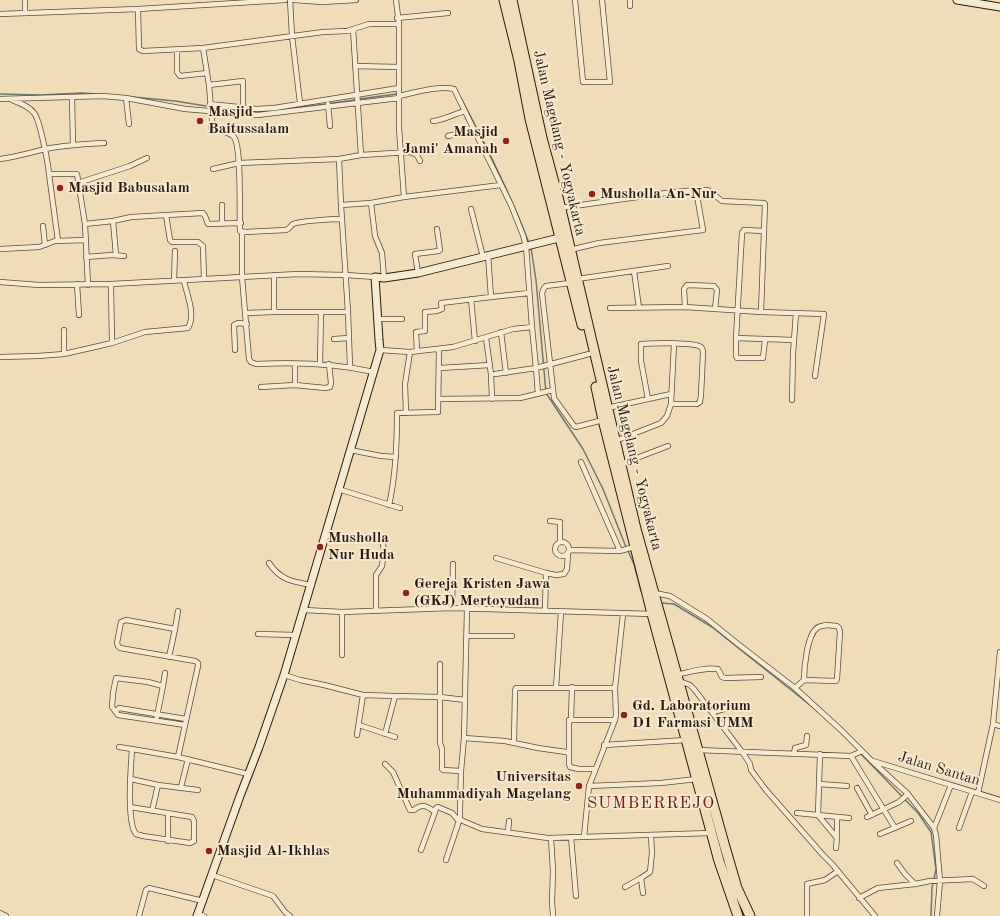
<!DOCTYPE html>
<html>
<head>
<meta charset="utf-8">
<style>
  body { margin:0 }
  canvas { display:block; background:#f0ddb7 }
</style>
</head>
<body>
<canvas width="1000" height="916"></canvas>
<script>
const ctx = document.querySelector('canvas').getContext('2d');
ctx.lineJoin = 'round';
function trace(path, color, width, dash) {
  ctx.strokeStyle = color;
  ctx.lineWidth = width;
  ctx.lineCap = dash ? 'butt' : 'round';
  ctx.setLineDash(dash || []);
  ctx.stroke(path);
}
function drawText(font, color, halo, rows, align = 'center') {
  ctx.font = font + ' "Old Standard TT",serif';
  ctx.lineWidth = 4;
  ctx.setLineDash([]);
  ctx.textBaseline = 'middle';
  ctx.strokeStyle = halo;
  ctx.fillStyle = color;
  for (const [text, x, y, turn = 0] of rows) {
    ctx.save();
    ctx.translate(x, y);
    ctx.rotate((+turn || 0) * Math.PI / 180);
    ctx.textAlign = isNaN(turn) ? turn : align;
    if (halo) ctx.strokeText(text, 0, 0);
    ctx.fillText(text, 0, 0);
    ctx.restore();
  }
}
const stream = new Path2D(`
  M0,94L41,95L81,93L97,94
  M133,97L175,101L231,110L272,111
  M461,98C486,145 510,193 529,243
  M359,99L397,94
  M304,107L355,100
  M531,248L536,280L546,393L583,449L603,489L626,547
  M628,551L634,564L641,591
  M661,603L674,604L712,627L820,713
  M861,754L918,813L931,832L936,869L932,888L931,916`);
const street = new Path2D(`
  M25,0V12
  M290,0L292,36L300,103
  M294,0L322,2L356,0
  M396,0L399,24V128L404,197
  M575,0L583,82H610L602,0
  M630,0V6
  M138,9L139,49L143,51L203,48L323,32L347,31L369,24H399
  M0,14L138,9L285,0
  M397,18L448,13
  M353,29L361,155
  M203,48L209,85L212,120L211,128C217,130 230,132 234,137C242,147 239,215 240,231L245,232L286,230C290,229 290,226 293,224C300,221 333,219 342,219
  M177,50V72L180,76L207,73
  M355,66L399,67
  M209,85L243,81V108
  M399,96C413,93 440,85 454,89L511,205L523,235L526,246L532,327L536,368L495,374
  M72,97L73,145
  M126,98L129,124
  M0,99L103,96L126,98L185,109L258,115L399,98
  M12,100C20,103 29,106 34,113C40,120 48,163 49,174H77L85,224L88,285
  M210,104L257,109L274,108L399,88
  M328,104L330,126
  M433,121C444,120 454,114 465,111
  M448,136L474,130
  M0,159C16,157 30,153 45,149C65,145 84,144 104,143
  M339,159L341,205
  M213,169L239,163L339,159L361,155L410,152L417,155L420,161
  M49,174L58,241
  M78,183L130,166L147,158
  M371,203L375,236L382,253L384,278
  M560,208L666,193L696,190
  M471,209L483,257
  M166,215L170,240L172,242H198L203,246L204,279
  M113,221L116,255
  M85,224L113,221L131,217L203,213L205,216L208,224L241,223
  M222,224V205
  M43,226L45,245
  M764,231L744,230L742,233L736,338L794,340
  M242,232V277L249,359L251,362L256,364C295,362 335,363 374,372
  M0,249L39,247L55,241L86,240
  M570,250L599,243L703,230L696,190H708L722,201L764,203L765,204L761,312
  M86,257L112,255L124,256
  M634,271L639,308
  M418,273L415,254L439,251L440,250L437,229
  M274,275V312H321
  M577,279L668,266
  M174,281L175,251
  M0,282L39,285L111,284L298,274L346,275L375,277
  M570,283L546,286L544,288L542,293L554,398L574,426L576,427L603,420
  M77,284L79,315
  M111,284L112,343
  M491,297L529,293
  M471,299L475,341
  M685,307L684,289L687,285L714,286L717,290L715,309
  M610,308L685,307L761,312L824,314L815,376
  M348,312L341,205L371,203L404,197L501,185
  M246,313L274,312
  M378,319H402
  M501,332L506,373
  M486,338L491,374L492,399
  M736,338V356L737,358H763L765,340
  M334,339L349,338
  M235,350L234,325L238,323L247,324
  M380,350L410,352L453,347L513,329L532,327
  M417,351L416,332L425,331V312L437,311L442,309L441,303L491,297L488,255
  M64,354V330
  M0,357L38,356L64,354L112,343L145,332L188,328C196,315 187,295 184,281
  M295,364V385
  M320,364L321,312H348L350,366
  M440,368L490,365
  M261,387L295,385L325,388L330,387L331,383L329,364
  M538,394L536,368L589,354
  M439,399L520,398L553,390
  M648,399L641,361V344C651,343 694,342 701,347C703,349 703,350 703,353L701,395L700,402L697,404H671
  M792,400L793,354L796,313
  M607,408L671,394
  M406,413L405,384L410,352
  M615,441L661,423L667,416L671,404L674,344
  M350,450L381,456L396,457
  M581,462L620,551
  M621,464L668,446
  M338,489L400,508
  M389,505C396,475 397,443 397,413L438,412L439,349
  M550,521L560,522V542
  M325,534L356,539L379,537L382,538L384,550L382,566L376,575V610
  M555 549a7 7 0 1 1 14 0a7 7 0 1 1-14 0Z
  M569,550L620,551L634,547
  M496,558L546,573L545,610
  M269,563C280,580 293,582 312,585
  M546,573L556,575L564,574L567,569L568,553
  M654,593L670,596L707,619L738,644L795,688L841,730L872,761L908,794L928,820L934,828L936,835L940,881L937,916
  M452,608L453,564
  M467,609L464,738L461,771L460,811V819L463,821L482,829L548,838L711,833
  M304,610L342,612L452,608L652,614
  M826,625L837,626L839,628L840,632L837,679L836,681L804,680C804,668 807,635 817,628C819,626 823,626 826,625Z
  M175,629L178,611
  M258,634L296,635
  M467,636H512
  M342,655V612
  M169,657L175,629L132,621L126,620L121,622L117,643L118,646L120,648L195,661L198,663V666L178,757L248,774
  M440,664V743L442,749V769L443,770L461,771
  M284,675L300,680L324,685L363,695L395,696L440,697L465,700
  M676,675C690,672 705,667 718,669L722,677L725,678L761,677
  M679,681L690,685L694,689L743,753L750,764L751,770L766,790L823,855L832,864L875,916
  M163,686L165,673
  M556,688L561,612
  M795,688L804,680
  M116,711L119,708L186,719
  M713,712L724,709L736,708
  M571,720L572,687
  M156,721L163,686L148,682L116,678L113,693L112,707L118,715L185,725
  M993,724L1000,652
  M359,725L395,737
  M385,734L395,696
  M357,735L363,695
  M464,738L505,741L538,748L566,752L569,753V764L570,767L579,769H595
  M514,743L515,691L516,688H615
  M604,745L686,740
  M119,747L132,749
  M697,750L851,756L862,751
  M569,753V720H615
  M794,754L795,748L806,745L807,736
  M820,754L818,815L837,838L836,848
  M851,756L895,828
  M873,761L1000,800
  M385,764L393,772L410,810H414C422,803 427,806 435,812L436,808L438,807L452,813L459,821L460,819
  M131,779L158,785L198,790
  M819,784L847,786
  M589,786L661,783L697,779
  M181,787L188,759
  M857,788L872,815
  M978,793L993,724L1000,726
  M130,807L192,817L194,821V841L190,843L143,836L136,834C126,822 131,766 132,749L178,757
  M152,811L158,785
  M168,813V841
  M797,813L849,818
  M867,817L899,802L908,794
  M934,828L951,785
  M959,828L972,792
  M508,832L509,821
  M880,834L911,821
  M571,837L576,896
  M584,837L589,786L615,720L616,715L615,688L623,614
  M551,838L553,871L552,902L553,916
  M837,838V817
  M421,850L435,812
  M446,860L459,821
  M897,863L905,874L915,884
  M212,875L273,896L285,912L290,916
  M641,878L643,893
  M625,887L641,878L650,872L652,853L651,836
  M859,898L878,888L915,884L930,881L973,879L984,886
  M0,913L6,916
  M198,914L204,916
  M139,916L146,890L149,888L203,901
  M807,916V884L825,880L838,871`);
const secondary = new Path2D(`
  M957,0L1000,7
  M197,916L240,796L259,747L284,675L377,360L380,350L379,340L375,277L384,278L418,273L559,238`);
const highway = new Path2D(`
  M504,0L519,61L530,119L582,325
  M512,0L542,138L559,201L636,529L725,847L737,888L750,916
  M596,387L603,420L652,614L719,861L738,916`);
const markers = [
  [200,121,4,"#8f2418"],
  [506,141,4,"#8f2418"],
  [60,188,4,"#8f2418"],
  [592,194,4,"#8f2418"],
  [320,547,4,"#8f2418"],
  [406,593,4,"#8f2418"],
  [624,715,4,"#8f2418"],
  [579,786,4,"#8f2418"],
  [209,851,4,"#8f2418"]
];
const poiNames = [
  ["Masjid",208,112],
  ["Baitussalam",208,129],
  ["Masjid",498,132,"right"],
  ["Jami' Amanah",498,149,"right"],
  ["Masjid Babusalam",68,188],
  ["Musholla An-Nur",600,194],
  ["Musholla",328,538],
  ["Nur Huda",328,555],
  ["Gereja Kristen Jawa",414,584],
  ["(GKJ) Mertoyudan",414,601],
  ["Gd. Laboratorium",632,706],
  ["D1 Farmasi UMM",632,723],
  ["Universitas",571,777,"right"],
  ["Muhammadiyah Magelang",571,794,"right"],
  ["Masjid Al-Ikhlas",217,851]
];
const streetNames = [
  ["Jalan Magelang - Yogyakarta",559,143,77],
  ["Jalan Magelang - Yogyakarta",634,458,76],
  ["Jalan Santan",939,769,17]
];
const quarterNames = [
  ["SUMBERREJO",651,804]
];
trace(stream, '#6f7973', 1.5);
trace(street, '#5c4938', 6);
trace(secondary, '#2b180e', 9);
trace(highway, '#2b180e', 11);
trace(street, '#f5e9d0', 4.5);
trace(secondary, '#f5e9d0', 7);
trace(highway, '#f0ddb7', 9);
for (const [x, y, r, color] of markers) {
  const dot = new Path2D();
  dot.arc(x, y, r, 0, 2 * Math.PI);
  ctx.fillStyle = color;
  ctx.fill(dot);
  trace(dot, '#f5e9d0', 1.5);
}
drawText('bold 15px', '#2b180e', '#f5e9d0', poiNames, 'left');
drawText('15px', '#2b180e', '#f5e9d0', streetNames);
ctx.letterSpacing = '1px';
drawText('17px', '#7a1f14', '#f5e9d0', quarterNames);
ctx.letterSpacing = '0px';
</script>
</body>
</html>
